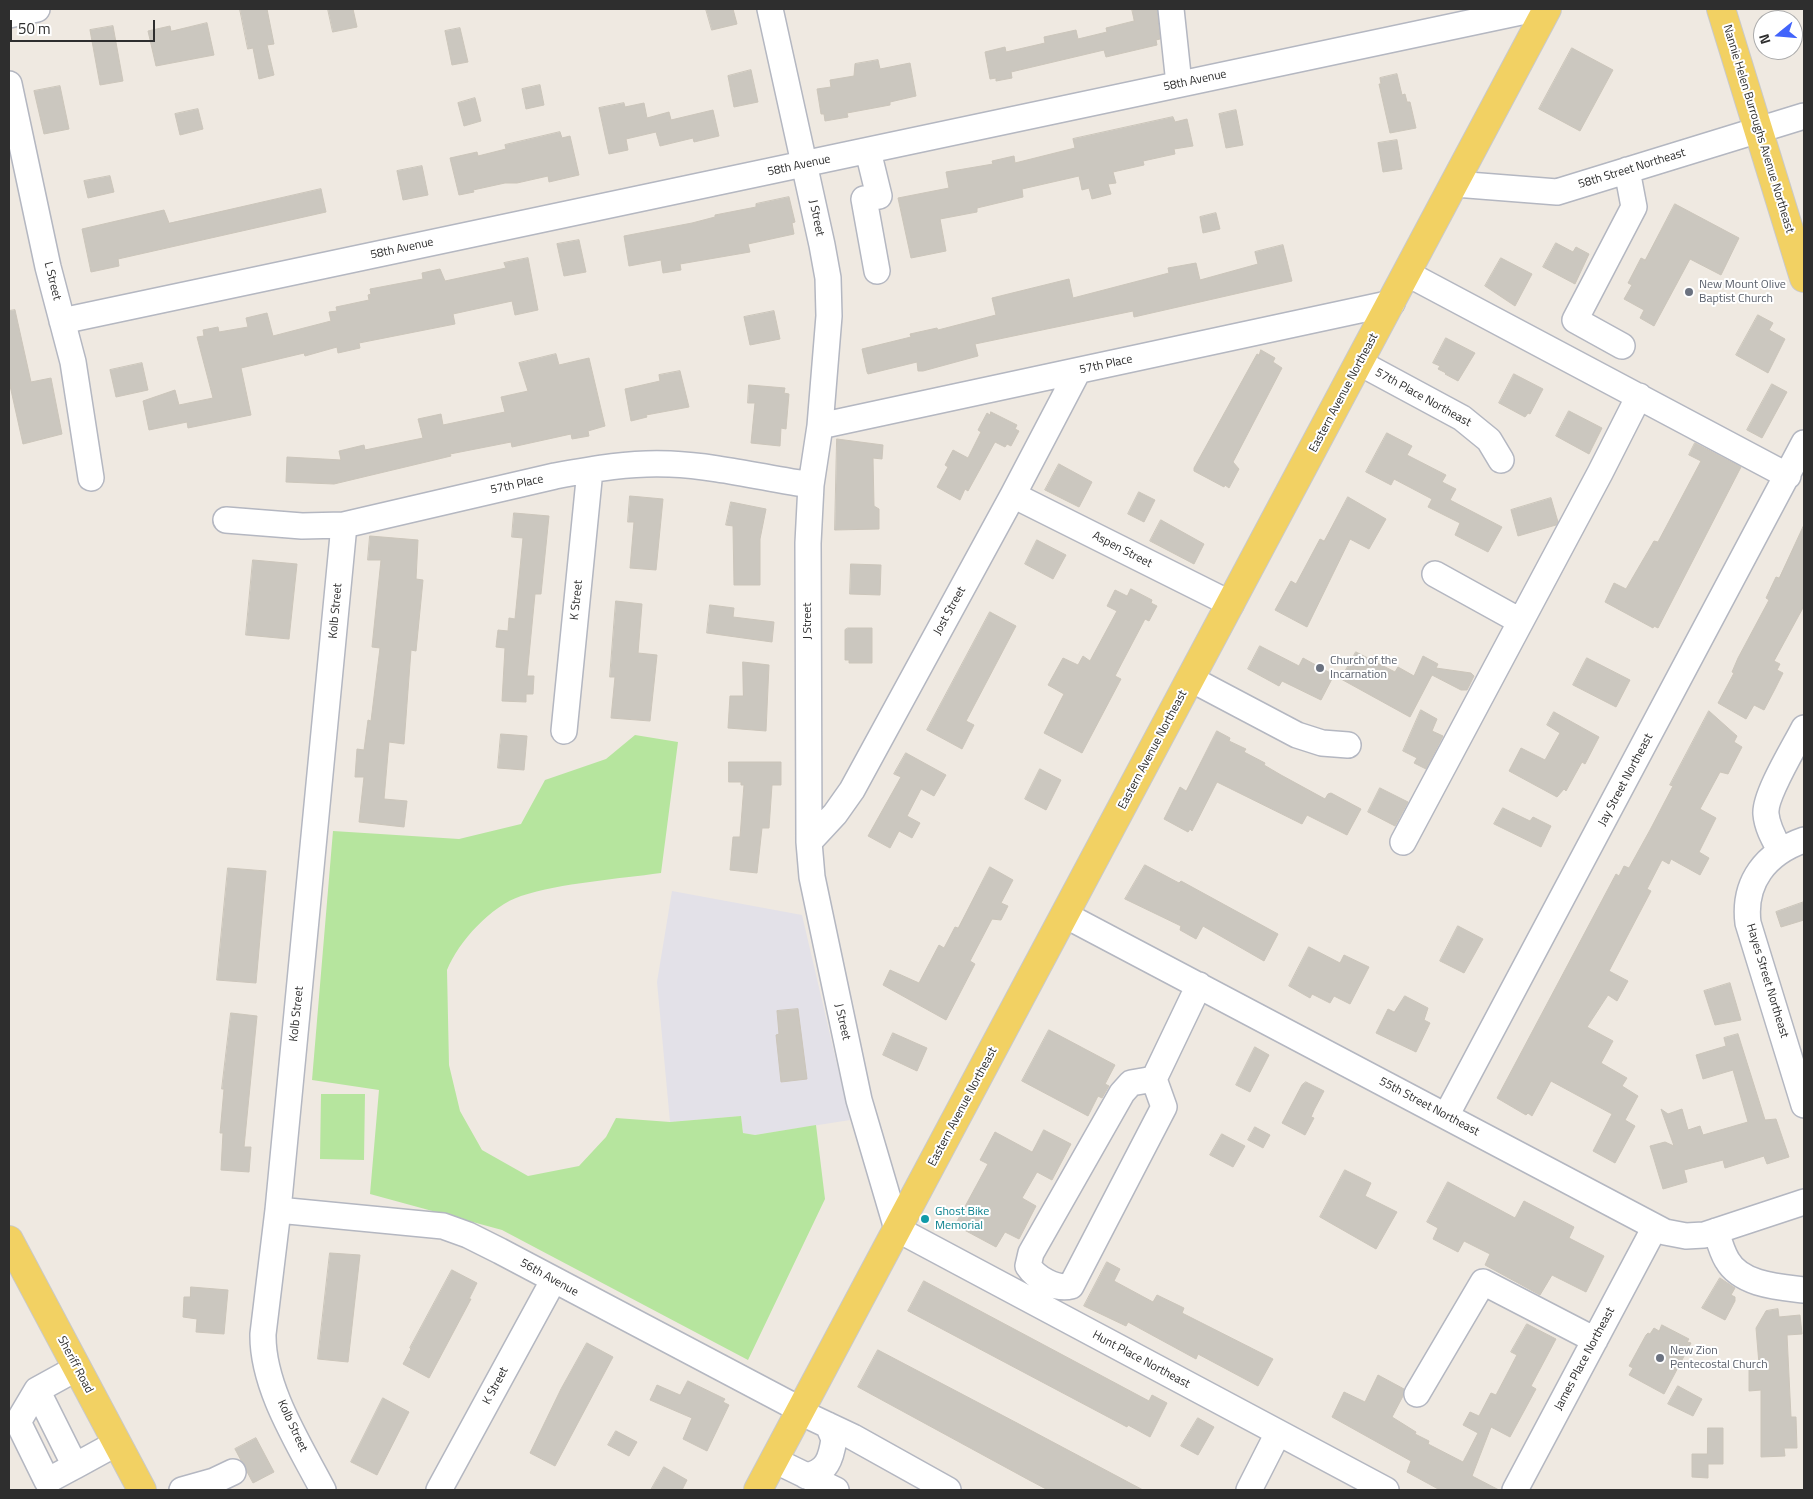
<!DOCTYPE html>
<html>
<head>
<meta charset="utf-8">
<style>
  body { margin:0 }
  #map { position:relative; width:1813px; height:1499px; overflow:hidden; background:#efe9e1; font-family:"Titillium Web",sans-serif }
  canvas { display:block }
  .frame { position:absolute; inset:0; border:10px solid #2e2e2e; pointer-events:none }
  .north { position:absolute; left:1753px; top:10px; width:50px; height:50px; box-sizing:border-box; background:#fff; border:1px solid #ababab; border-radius:50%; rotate:253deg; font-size:14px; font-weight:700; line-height:20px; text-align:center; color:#2e2e2e }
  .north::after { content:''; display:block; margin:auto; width:18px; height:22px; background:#4264fb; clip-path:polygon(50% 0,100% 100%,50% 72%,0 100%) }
  .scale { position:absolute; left:10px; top:20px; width:145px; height:22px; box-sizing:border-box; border:2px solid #2e2e2e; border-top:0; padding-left:6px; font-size:15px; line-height:18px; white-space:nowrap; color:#2e2e2e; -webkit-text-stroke:4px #fff; paint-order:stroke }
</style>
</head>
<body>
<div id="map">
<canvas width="1813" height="1499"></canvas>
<div class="frame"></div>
<div class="north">N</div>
<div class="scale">50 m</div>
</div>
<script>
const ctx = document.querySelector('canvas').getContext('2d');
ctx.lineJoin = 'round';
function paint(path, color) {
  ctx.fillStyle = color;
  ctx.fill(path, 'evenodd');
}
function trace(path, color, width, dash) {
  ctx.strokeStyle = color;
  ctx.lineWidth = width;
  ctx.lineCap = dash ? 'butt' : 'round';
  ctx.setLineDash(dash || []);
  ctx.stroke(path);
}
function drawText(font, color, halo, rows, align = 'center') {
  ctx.font = font + ' "Titillium Web",sans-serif';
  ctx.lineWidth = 4;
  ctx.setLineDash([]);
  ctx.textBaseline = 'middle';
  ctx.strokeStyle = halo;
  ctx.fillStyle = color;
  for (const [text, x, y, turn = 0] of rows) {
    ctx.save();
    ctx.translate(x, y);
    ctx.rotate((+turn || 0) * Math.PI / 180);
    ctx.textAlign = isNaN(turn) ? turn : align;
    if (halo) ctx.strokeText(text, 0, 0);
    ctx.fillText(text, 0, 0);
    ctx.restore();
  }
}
const industrial = new Path2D(`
  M672,891L802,915L850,1120L755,1135L743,1133L741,1116L670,1122L657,982Z`);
const green = new Path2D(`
  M635,735L678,742L661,873C618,879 561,883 521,896C491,906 459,941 447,970L449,1065L460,1111L482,1150L528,1176L579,1166L606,1137L616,1118L670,1122L741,1116L743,1133L755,1135L816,1125L825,1199L748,1360L502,1230L370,1194L379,1090L312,1080L333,831L459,839L521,824L545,780L606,759Z
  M321,1094H365L364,1160L320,1159Z`);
const building = new Path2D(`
  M240,9H267L274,44L267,45L274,75L259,79L253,48L248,49Z
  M328,9H353L357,27L333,32Z
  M706,9H733L737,24L712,30Z
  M1132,9H1157L1160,39L1156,40L1157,45L1106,57L1104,50L1011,72L1012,78L996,81V78L990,79L985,52L1005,47L1006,52L1045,43L1044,37L1076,30L1078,39L1107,32L1106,28L1134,21Z
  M207,23L214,55L156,66L148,31L170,26L171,31Z
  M113,26L123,81L100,85L90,30Z
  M460,28L468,62L452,65L445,31Z
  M1572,48L1613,70L1580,131L1539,109Z
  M878,60L880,69L910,63L916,96L890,102V105L847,113L848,117L825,121L824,114H821L817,89L831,87L830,80L854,76L855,64Z
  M751,70L758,102L734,107L728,76Z
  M1397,74L1402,95L1405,94L1407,102H1410L1416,128L1390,133L1379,84H1381L1380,78Z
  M540,85L544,105L526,109L522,89Z
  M60,86L69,129L44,134L34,91Z
  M475,98L481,121L464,126L458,103Z
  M624,103L625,107L644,103L647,118L669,112L671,120L713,110L719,136L694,142L693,138L660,146L656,132L626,139L628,150L609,154L599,108Z
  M198,109L203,129L180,135L175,114Z
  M1236,110L1243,145L1226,148L1219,114Z
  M1173,117L1175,122L1187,119L1193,146L1174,149L1175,154L1143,161L1144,165L1113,172L1116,183L1108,184L1111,194L1092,199L1089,188L1082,190L1079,176L1022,189L1023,197L977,208V212L940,219L946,251L911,258L898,198L949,188L946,172L993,164L992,161L1014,156L1015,163L1075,148L1073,139Z
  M560,132L562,138L570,136L579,175L549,182L548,176L517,183H505L473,190L474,192L459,195L450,158L477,152L478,156L506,149L505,145Z
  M1397,140L1402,169L1383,172L1378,143Z
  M422,166L428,195L403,200L397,171Z
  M110,176L114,192L88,198L84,181Z
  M321,189L326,212L118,259L119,266L91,272L82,229L164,210L169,223Z
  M789,197L795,222L792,223L794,234L748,244L750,252L680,264L681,270L663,273L661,260L629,266L624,236L692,223L715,217V215L756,207V204Z
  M1675,204L1739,238L1721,275L1690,259L1654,326L1640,318L1644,310L1624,299L1632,285L1628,283L1641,258L1645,260Z
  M1216,213L1220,229L1203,233L1200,217Z
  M579,240L586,272L564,276L557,244Z
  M1556,243L1573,252L1576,247L1589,254L1575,284L1543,267Z
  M1283,245L1292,281L1134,317L1133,311L975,344L978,356L923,371H918L917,362L868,374L867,372L862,349L911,337L910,334L937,328L938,330L996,315L992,298L1069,279L1073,298L1169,273L1168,268L1196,263L1200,280L1258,264L1255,252Z
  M528,258L538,310L515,315L512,301L453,314L455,324L359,343L360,348L338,353L337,347L305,356L304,353L241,368L251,415L188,428L187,422L149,430L143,401L175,390L179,405L213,398L197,337L204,336L203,330L218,327L219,332L248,327L246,318L267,313L273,336L331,321L329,312L337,311L336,307L369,300L368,295L371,294L370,289L423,279L422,273L440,269L445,281L506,268L504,263Z
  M1501,258L1532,274L1515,306L1485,286Z
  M15,310L31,382L51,378L62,434L23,444L9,381V311Z
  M774,311L780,339L750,345L744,317Z
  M1758,315L1773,323L1769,330L1785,339L1768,373L1736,355Z
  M1446,338L1475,353L1458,381L1445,374L1446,373L1438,369L1440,366L1433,363Z
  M1261,350L1275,358L1273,362L1282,368L1233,462L1239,469L1229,488L1225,485L1224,487L1194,471V468L1257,354L1259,355Z
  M556,354L559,365L589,358L605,426L588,431L589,436L572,439L571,434L512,447L511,442L450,454L451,456L334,484L286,482L287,457L341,460L339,451L364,445L365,450L423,438L418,419L441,414L443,425L505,412L501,397L528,391L519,363Z
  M142,363L148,390L116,397L110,370Z
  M680,371L689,407L646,415L647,417L631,421L625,389L660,381L659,375Z
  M1514,374L1543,389L1530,414L1528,413L1525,417L1499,403Z
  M1772,384L1787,392L1762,438L1747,430Z
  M749,385L785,388L784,393L789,394L786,429L781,428L780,446L751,443L755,403H748Z
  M1569,411L1602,428L1589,454L1556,436Z
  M991,412L1017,425L1015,429L1019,431L1011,446L1007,444L1005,447L995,442L968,491L965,489L960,500L937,487L948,467L945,465L953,450L968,458L981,432L978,430L987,413L990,415Z
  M1387,433L1412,446L1407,455L1446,475L1442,482L1456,489L1450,500L1502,527L1488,552L1455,535L1460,523L1428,507L1432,499L1394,479L1391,485L1366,472Z
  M837,439L883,445L882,459L873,458L874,506L879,509V529L835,530Z
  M1695,443L1741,467L1658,628L1654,626L1653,628L1605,602L1614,583L1626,589L1654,541L1658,542L1701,461L1689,455Z
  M1059,464L1092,482L1079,507L1045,490Z
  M1139,492L1155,500L1144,522L1128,514Z
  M630,496L663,499L656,570L630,568L634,522H628Z
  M1348,497L1386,519L1369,549L1350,539L1307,627L1275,610L1291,581L1296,584L1320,539L1324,541Z
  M1551,498L1558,522L1556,525L1518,536L1511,510Z
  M731,502L766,509L760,539V585H734L733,526L726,525Z
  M514,513L549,516L541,594H535L527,676H534L533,694H526V702L502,701L505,648L496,647L498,630L508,631L509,618L515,619L523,538L512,537Z
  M1161,520L1204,544L1194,564L1150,541Z
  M1804,525V606L1774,661L1780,664L1777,670L1783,673L1775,689L1764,710L1754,705L1746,719L1718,703L1734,673L1732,672L1738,658L1769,600L1766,598L1776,577L1779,578Z
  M370,536L418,540L416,579L423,580L416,651L411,650L404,744L389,742L384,799L407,801L404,827L359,822L364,777H355L357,749L364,750L368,720L371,721L380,648L372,647L381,560H368Z
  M1037,540L1066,555L1053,579L1025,564Z
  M253,560L297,564L289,639L246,635Z
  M851,564L881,565L880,595L850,594Z
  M1131,589L1152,600L1151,603L1157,606L1149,621L1145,619L1115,676L1121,679L1082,753L1044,733L1064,694L1048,685L1063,658L1078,665L1083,656L1090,661L1117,611L1107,606L1115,590L1127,596Z
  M616,601L642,604L638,653L657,655L650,721L611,718L615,677H610Z
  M710,605L734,608L733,617L774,622L772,642L707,633Z
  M990,612L1016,626L966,721L974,725L962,749L927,730Z
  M848,628H872V663H849V660H845V630Z
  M1260,646L1299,666L1303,658L1334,675L1321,700L1282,681L1279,686L1248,669Z
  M1356,652L1395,672L1398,667L1414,676L1423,656L1438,664L1436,668L1471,673L1474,676L1467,690H1461L1432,675L1410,717L1341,679Z
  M1587,658L1630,680L1616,707L1573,685Z
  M743,662L769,665L766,731L728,728L730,696H743Z
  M1421,710L1437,719L1432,731L1443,736L1426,769L1414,763L1417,758L1403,751Z
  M1709,711L1737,736L1734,742L1742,747L1728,774L1720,772L1700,809L1716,818L1699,852L1709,858L1700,875L1671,859L1669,864L1662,860L1647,889L1651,891L1609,971L1628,981L1617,1001L1608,995L1587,1027L1613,1041L1601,1063L1627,1078L1622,1086L1638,1096L1625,1120L1635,1126L1615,1163L1593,1151L1612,1114L1551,1081L1532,1116L1528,1113L1526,1115L1497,1098L1616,874L1619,876L1624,866L1629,868L1650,830L1673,786L1670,785Z
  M1554,712L1599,737L1585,764L1582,762L1566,791L1564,789L1557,797L1509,771L1521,748L1545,760L1560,733L1547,725Z
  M1217,731L1230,738L1229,741L1246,749L1244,752L1265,763L1264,765L1281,775L1325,799L1328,794L1331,793L1361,809L1347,835L1307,815L1302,824L1217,782L1192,831L1190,829L1188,832L1164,819L1180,787L1186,791Z
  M501,734L527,736L524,770L498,768Z
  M906,753L946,775L934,796L921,789L907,816L920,823L912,838L899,831L890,848L868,836L901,777L894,774Z
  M729,762H781V785H772L769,828H762L757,873L730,870L733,837H740L744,785H741V782H729Z
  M1040,769L1061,780L1046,810L1025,799Z
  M1380,788L1408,802L1395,826L1368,812Z
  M1503,808L1530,821L1533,817L1551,826L1541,847L1494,824Z
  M1145,865L1179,883L1181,881L1278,934L1264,961L1203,926L1196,939L1180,930L1181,926L1125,899Z
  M990,867L1013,880L1001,903L1008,906L1001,920L992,919L970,961L975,964L946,1020L883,985L890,970L919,983L939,945L944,948L955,927L958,928Z
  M228,868L266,871L256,983L217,980Z
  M1804,902V920L1781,927L1776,912Z
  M1458,926L1483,939L1464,973L1440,961Z
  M1309,947L1340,963L1344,955L1369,967L1350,1004L1334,996L1330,1003L1312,994L1310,998L1289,986Z
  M1730,983L1741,1020L1715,1025L1704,991Z
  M1405,996L1428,1008L1424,1020L1430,1023L1416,1052L1376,1033L1388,1009L1394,1012Z
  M798,1009L807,1079L781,1082L776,1035L779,1034L777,1011Z
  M231,1013L257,1016L244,1147H251L249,1172L221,1170L223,1133H220L224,1089H222Z
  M1049,1030L1115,1065L1105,1084L1109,1086L1102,1098L1098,1096L1088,1116L1022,1081Z
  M893,1033L927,1048L917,1071L883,1055Z
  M1738,1034L1765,1120L1776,1119L1789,1157L1767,1164L1764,1156L1725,1168L1723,1160L1684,1170L1687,1182L1663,1189L1650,1146L1665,1142L1674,1146L1661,1109L1668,1114L1682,1109L1688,1130L1700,1126L1703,1135L1748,1122L1733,1070L1703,1079L1696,1055L1726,1046L1724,1038Z
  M1255,1047L1269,1055L1250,1092L1236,1085Z
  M1306,1082L1324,1091L1314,1110L1311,1117L1314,1118L1305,1135L1282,1123L1302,1085Z
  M1255,1127L1270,1135L1263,1148L1248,1140Z
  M1044,1130L1071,1144L1052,1180L1037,1172L1022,1198L1036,1206L1019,1239L1005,1232L996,1247L955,1225L988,1164L980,1160L995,1132L1032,1152Z
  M1222,1134L1245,1146L1233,1167L1210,1155Z
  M1345,1170L1371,1183L1365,1196L1397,1212L1376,1249L1320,1217Z
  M1448,1182L1515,1218L1524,1201L1574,1227L1569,1238L1604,1256L1586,1292L1552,1275L1540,1295L1485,1265L1490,1254L1464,1241L1458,1252L1433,1239L1438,1228L1427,1222Z
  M330,1253L360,1255L348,1362L318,1359Z
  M1107,1262L1120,1269L1114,1281L1153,1302L1157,1295L1184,1308L1182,1313L1273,1359L1258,1386L1198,1354L1196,1359L1128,1322L1126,1326L1084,1306Z
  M452,1270L477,1283L469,1299H471L429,1378L403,1364L411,1349L410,1348Z
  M1720,1278L1735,1288L1731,1295L1735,1297V1301L1725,1320L1702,1308Z
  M924,1281L1149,1401L1152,1395L1167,1403L1150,1437L1128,1425L1127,1427L908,1311Z
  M191,1287L228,1290L224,1334L196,1332L197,1319L183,1317L184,1297H190Z
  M1778,1309L1779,1317L1800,1315L1802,1334L1787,1335L1791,1417H1796L1797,1448H1784L1785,1456L1761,1457V1390L1749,1391V1364H1759L1756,1328L1766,1311Z
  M1527,1324L1556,1339L1531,1386L1536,1389L1510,1437L1491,1427L1472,1476L1499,1490H1440L1407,1472L1411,1461L1332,1417L1344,1392L1365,1402L1378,1375L1404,1389L1403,1396L1392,1417L1416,1432L1415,1434L1429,1441L1428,1444L1463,1462L1478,1433L1463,1425L1470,1412L1479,1416L1491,1393L1496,1395L1517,1355L1511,1352Z
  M1662,1325L1689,1339L1687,1342L1691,1343L1664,1394L1629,1375L1633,1368L1629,1366L1646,1335L1648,1333L1650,1334L1654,1328L1659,1331Z
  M587,1343L613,1357L555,1466L530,1453L561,1389Z
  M878,1350L1017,1423L1143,1490H1048L1029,1480L858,1387Z
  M688,1381L725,1399L723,1402L729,1405L707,1451L683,1439L692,1418L650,1400L657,1385L680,1395Z
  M1678,1386L1702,1399L1693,1416L1668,1404Z
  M383,1398L409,1412L377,1475L351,1462Z
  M1198,1418L1214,1427L1198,1455L1181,1446Z
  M1708,1428H1723V1464H1708V1478L1692,1477V1454H1707Z
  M616,1431L637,1442L629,1456L608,1445Z
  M256,1438L274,1472L253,1483L235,1449Z
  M664,1467L687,1480L682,1490H651Z`);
const minor = new Path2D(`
  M770,9L822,245L828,278L829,316L820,426L811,485L808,543L809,842L812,877L859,1100L897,1229L1386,1490
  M1171,9L1179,84
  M9,15L37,9
  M9,84L48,267L73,362L91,478
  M868,151L879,196L864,199L877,271
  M1455,184L1557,192L1804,116
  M1408,274L1788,476
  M62,321L1535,9
  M1622,346L1575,320L1634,207L1627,170
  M1360,363L1462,418L1489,440L1501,460
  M820,426L1392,303
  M1013,495L1231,604
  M226,520L302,526L344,525L555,476C593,469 632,462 670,464C717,466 764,478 811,485
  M1435,574L1520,621
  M1191,679L1297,735L1322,743L1348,745
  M564,731L590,470
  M1804,840C1766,853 1743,882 1748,923L1804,1105
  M809,842L835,814L852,790L1013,495L1078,371
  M1403,842L1600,473L1639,396
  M1780,850C1774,839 1767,827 1766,814C1764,796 1795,746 1804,728
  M1065,915L1665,1232L1686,1236L1704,1235L1804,1202
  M1154,1079L1164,1107L1071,1286C1056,1290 1036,1278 1028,1266L1031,1253L1122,1093L1131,1083L1154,1079L1199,985
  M1446,1116L1804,443
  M278,1210L443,1226L468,1235L500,1251L801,1410
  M1716,1231C1719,1241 1722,1252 1727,1260C1741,1285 1779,1287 1804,1290
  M77,1368L37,1390L75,1466L117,1443
  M37,1390L18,1422L47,1481L75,1466
  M1417,1394L1483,1282L1595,1340
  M800,1412L853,1437L948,1490
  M774,1460L836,1490
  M806,1476C827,1472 831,1459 834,1439L828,1425
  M182,1490L214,1481L233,1472
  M323,1490C299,1444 262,1387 263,1334L278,1210L344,525
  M439,1490L553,1281
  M1249,1490L1278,1433
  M1515,1490L1655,1227`);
const major = new Path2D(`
  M1721,9L1804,278
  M9,1240L142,1490
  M758,1490L1547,9`);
const markers = [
  [1689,292,5,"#6b7280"],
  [1320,668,5,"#6b7280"],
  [925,1219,5,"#0f9aa8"],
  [1660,1358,5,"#6b7280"]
];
const streetNames = [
  ["58th Avenue",1195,81,-12],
  ["Nannie Helen Burroughs Avenue Northeast",1758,129,73],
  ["58th Avenue",799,166,-12],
  ["58th Street Northeast",1632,169,-17],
  ["J Street",816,218,78],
  ["58th Avenue",402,249,-12],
  ["L Street",52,281,76],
  ["57th Place",1106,365,-12],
  ["Eastern Avenue Northeast",1344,393,-62],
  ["57th Place Northeast",1423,398,29],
  ["57th Place",517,485,-12],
  ["Aspen Street",1122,550,27],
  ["K Street",577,600,-84],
  ["Kolb Street",336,611,-85],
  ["Jost Street",950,611,-61],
  ["J Street",808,621,-90],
  ["Eastern Avenue Northeast",1153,750,-62],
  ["Jay Street Northeast",1626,780,-62],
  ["Hayes Street Northeast",1767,981,73],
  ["Kolb Street",297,1014,-84],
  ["J Street",842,1022,77],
  ["Eastern Avenue Northeast",963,1107,-62],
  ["55th Street Northeast",1429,1107,28],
  ["56th Avenue",549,1278,29],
  ["James Place Northeast",1585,1359,-62],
  ["Hunt Place Northeast",1141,1360,28],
  ["Sheriff Road",75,1365,62],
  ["K Street",496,1386,-62],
  ["Kolb Street",292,1426,65]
];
const worshipNames = [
  ["New Mount Olive",1699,285],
  ["Baptist Church",1699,299],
  ["Church of the",1330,661],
  ["Incarnation",1330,675],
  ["New Zion",1670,1351],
  ["Pentecostal Church",1670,1365]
];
const cultureNames = [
  ["Ghost Bike",935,1212],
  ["Memorial",935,1226]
];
paint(industrial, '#e3e1e8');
paint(green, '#b6e59e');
paint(building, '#cbc7bf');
trace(building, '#cbc5ba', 1);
trace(minor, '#b4b7c1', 28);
trace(major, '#c9c9c9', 30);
trace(minor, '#fff', 25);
trace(major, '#f2d163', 28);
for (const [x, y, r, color] of markers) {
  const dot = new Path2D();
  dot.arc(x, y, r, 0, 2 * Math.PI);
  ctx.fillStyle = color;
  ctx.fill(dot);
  trace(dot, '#fff', 2);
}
drawText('12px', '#2e2e2e', '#fff', streetNames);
drawText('12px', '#5b616d', '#fff', worshipNames, 'left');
drawText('12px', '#0d838f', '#fff', cultureNames, 'left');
</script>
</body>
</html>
